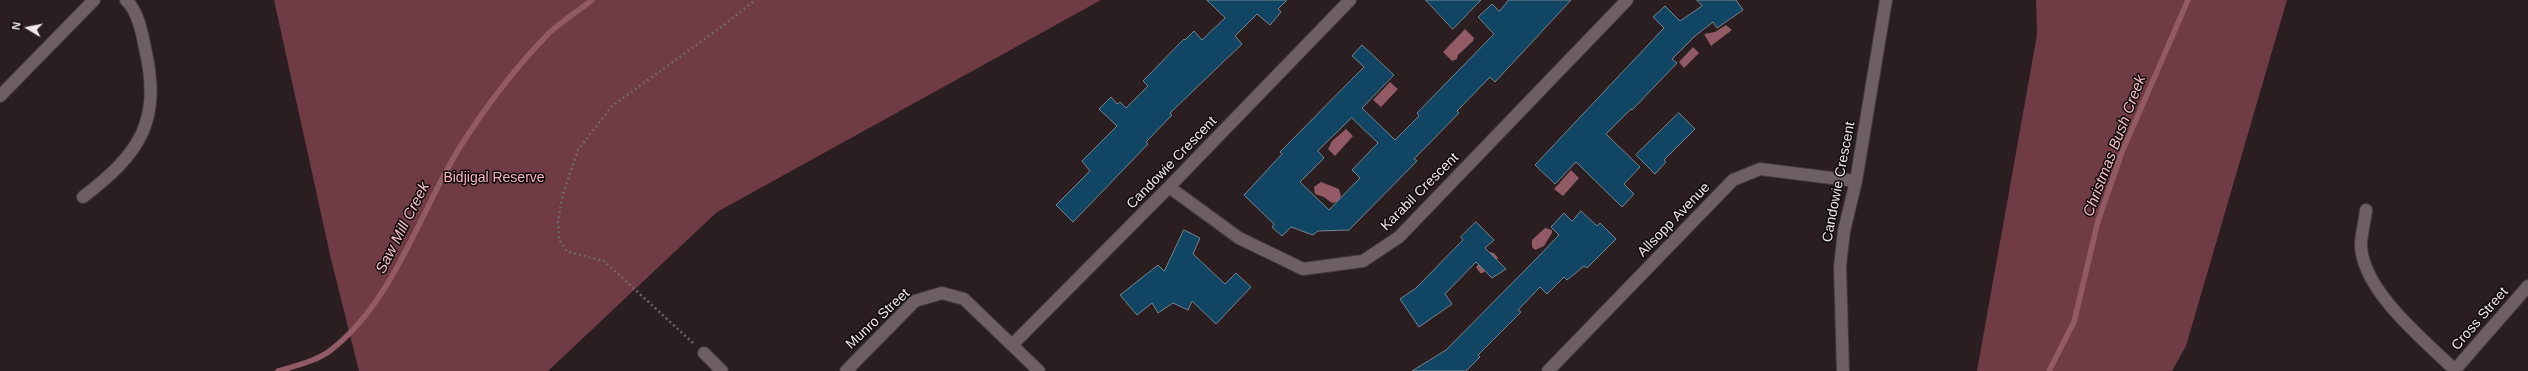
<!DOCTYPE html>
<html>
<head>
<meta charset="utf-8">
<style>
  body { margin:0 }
  #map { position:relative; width:2528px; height:371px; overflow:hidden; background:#2a1e20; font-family:Helvetica,sans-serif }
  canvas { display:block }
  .north { position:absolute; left:8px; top:8px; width:40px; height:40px; -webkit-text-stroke:3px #0f0a0a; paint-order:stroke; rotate:280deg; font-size:11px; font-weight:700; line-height:16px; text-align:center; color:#f2e9ea }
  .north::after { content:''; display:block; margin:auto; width:14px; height:18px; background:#f2e9ea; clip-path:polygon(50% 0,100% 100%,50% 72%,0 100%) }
</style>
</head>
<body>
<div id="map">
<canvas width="2528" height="371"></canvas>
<div class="north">N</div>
</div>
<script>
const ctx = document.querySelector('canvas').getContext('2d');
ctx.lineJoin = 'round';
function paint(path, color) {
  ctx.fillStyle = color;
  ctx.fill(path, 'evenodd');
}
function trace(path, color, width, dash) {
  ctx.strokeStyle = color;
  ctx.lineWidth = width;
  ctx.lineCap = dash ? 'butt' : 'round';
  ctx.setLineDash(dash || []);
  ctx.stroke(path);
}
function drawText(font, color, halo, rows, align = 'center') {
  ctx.font = font + ' Helvetica,sans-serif';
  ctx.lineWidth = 3;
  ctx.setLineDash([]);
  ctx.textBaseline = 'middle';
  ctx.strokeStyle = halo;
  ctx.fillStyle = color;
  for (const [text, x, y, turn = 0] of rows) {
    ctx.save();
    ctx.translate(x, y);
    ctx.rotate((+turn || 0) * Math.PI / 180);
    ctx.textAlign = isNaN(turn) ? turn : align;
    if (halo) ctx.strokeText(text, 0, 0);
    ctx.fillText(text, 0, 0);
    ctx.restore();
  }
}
const forest = new Path2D(`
  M274,0H1101L717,212L548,371H359L331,259Z
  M2036,0H2287L2186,346L2172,371H1977L2037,35Z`);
const water = new Path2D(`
  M1726,25L1732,30L1711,46L1704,34L1715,32Z
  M1465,29L1474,38L1473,41L1458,55L1457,59L1452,61L1443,52Z
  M1693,47L1699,53L1684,68L1679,62Z
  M1390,82L1398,89L1381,107L1373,100Z
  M1346,129L1353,136L1335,156L1328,149L1332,141Z
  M1571,170L1579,178L1563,196L1554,189Z
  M1321,182L1339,189L1341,196L1338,202L1332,203L1324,197L1315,194L1314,187Z
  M1545,228L1552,230V233L1544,246L1535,250L1532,247V240Z
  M1490,252L1494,253L1498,258L1483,273H1480L1476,267Z`);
const stream = new Path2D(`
  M278,371C295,366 317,361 331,350C394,301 419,213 460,147C486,106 515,68 549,33C562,21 578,11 592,0
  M2049,371L2074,322L2098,221L2122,152L2188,0`);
const building = new Path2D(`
  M1207,0H1287L1278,9L1281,12L1270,25L1257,14L1235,36L1242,44L1170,113L1172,115L1146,142L1148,144L1073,222L1056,205L1090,171L1082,161L1117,126L1099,109L1111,97L1117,104L1120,102L1126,108L1148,86L1143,81L1184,39L1185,40L1194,31L1202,40L1225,18Z
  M1426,0H1481L1453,29Z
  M1509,0H1571L1495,82L1490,77L1457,111L1459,113L1414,159L1417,161L1349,230L1318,231L1313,235L1291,227L1282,236L1272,227L1274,224L1244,195L1282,154L1280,152L1364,67L1352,56L1362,45L1394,75L1362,108L1395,140L1419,116L1417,113L1494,34L1478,17L1492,4L1499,11ZM1352,118L1378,143L1352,170L1360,178L1329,210L1300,182L1324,158L1318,151Z
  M1697,0H1736L1743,10L1717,28L1713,22L1695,36L1672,59L1677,63L1632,110L1631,109L1606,134L1640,167L1624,184L1634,194L1622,207L1576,162L1555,184L1535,165L1664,28L1653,17L1665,6L1680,21L1702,6Z
  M1679,113L1695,129L1664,160L1666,162L1655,174L1636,155Z
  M1581,211L1597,226L1600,223L1616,239L1587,268L1584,266L1567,280L1564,277L1547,294L1540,287L1518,310L1521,312L1478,355L1480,357L1466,371H1412L1446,350L1535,260L1559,235L1551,227L1564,213L1572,221Z
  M1476,222L1494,240L1485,248L1506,269L1492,278L1476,262L1445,294L1452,304L1419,327L1400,299L1416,288L1463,240L1461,237Z
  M1184,230L1200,238L1193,254L1225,284L1236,273L1251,287L1216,324L1192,301L1188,310L1173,303L1158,313L1152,303L1137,315L1120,295L1158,265L1164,271Z`);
const path = new Path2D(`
  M693,343L604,261L568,252L559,240L558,221L563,194L578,150L612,106L724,25L755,0`);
const street = new Path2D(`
  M0,96L94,0
  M1169,187L1239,238L1303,269L1363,261L1399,237L1627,0
  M83,197C140,153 162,122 145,48C142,33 138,11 126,0
  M2366,210C2365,221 2361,234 2361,246C2363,291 2424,340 2455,370
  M1013,344L1169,187L1350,0
  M704,353L722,371
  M846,371L915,301L942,293L964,299L1039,371
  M1548,371L1733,180L1760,169L1856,181
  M1843,371L1840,266L1844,231L1856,181L1886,0
  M2454,371L2528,286`);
const streetNames = [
  ["Candowie Crescent",1172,163,-46],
  ["Candowie Crescent",1839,182,-79],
  ["Karabil Crescent",1420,192,-45],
  ["Allsopp Avenue",1674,220,-46],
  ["Munro Street",878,319,-43],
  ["Cross Street",2480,319,-49]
];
const parkNames = [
  ["Bidjigal Reserve",494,178]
];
const waterNames = [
  ["Christmas Bush Creek",2115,146,-69],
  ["Saw Mill Creek",403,228,-63]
];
paint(forest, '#6f3b45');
paint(water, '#925a64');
trace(stream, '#925a64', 5.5);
paint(building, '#104664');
trace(building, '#78838b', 1);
trace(street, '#433a3b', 14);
trace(path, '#716668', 2.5, [2, 3]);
trace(street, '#6e6062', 12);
drawText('14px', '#f2e9ea', '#0f0a0a', streetNames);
drawText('14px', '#fcb5c0', '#0f0a0a', parkNames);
drawText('italic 15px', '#f8c2ca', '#0f0a0a', waterNames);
</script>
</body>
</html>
